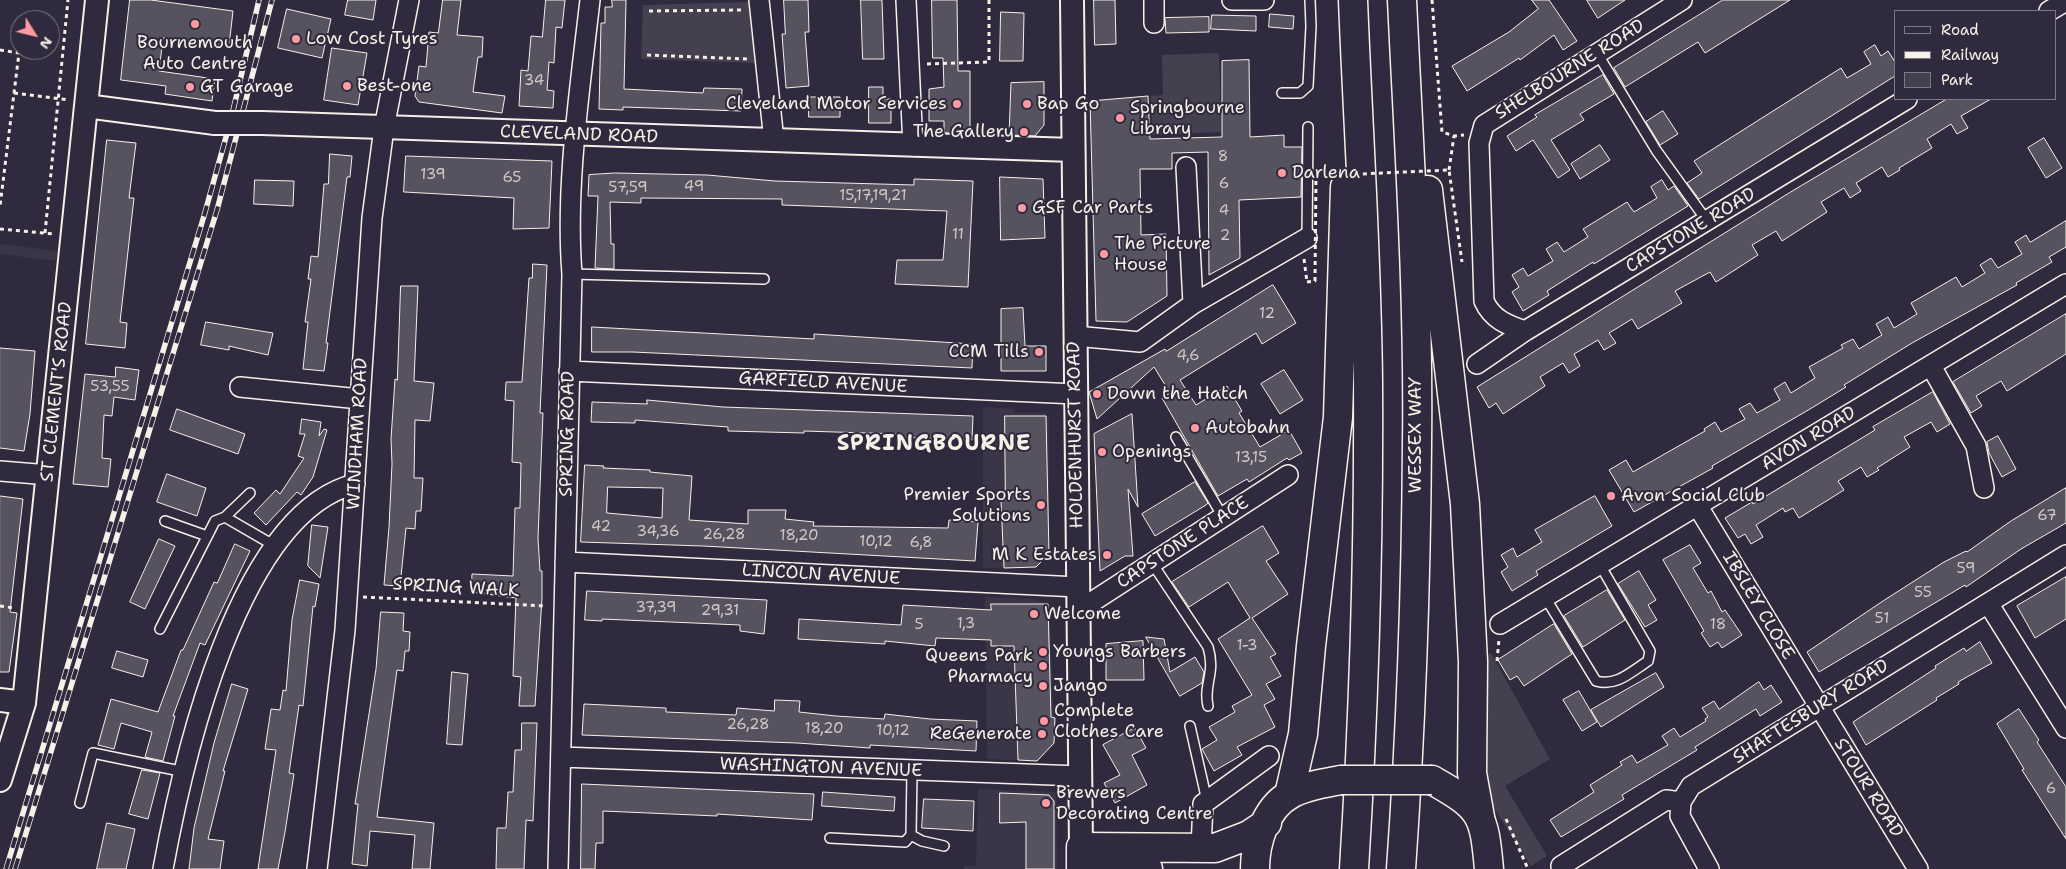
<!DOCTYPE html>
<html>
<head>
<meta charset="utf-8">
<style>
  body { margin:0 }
  #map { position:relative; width:2066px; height:869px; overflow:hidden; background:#2f2a3d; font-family:"Shantell Sans",sans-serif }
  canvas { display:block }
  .legend { position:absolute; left:1894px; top:10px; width:162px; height:90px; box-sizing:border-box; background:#2f2a3d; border:1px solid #7e7a81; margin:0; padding:6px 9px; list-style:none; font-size:15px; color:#f4f1e8 }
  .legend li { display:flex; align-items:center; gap:10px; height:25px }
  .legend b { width:25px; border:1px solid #7e7a81 }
  .north { position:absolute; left:10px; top:10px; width:50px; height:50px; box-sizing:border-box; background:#2f2a3d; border:1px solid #7e7a81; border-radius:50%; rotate:126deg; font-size:14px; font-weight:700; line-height:20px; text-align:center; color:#f4f1e8 }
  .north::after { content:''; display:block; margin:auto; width:18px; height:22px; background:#ff9aa2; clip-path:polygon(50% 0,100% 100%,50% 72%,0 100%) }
</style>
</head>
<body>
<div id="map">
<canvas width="2066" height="869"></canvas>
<ul class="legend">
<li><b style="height:6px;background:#2f2a3d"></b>Road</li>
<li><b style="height:6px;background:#f4f1e8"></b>Railway</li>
<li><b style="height:14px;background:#454050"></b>Park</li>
</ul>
<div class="north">N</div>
</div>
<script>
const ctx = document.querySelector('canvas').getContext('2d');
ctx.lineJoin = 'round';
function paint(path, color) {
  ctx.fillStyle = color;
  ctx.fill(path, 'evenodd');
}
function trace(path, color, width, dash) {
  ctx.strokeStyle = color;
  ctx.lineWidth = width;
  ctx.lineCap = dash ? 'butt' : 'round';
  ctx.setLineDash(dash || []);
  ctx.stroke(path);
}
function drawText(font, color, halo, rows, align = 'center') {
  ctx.font = font + ' "Shantell Sans",sans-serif';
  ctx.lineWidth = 4;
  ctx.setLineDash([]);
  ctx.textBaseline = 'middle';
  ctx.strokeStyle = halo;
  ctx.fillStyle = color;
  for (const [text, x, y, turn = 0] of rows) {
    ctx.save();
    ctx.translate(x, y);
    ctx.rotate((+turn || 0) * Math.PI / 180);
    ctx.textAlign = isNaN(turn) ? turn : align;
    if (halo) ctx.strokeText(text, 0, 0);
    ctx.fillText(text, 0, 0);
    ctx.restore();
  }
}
const built = new Path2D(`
  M0,244L57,251L56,261L0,254Z
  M983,407L1014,409V413H1045L1049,417V554L1036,567L983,568Z
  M985,597L1033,599L1048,604L1049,606L1055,743L1037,761L987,759Z
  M978,789L1056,792L1057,869H964V866H976Z`);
const green = new Path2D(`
  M749,2L755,63L641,59L643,5Z
  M1219,53L1221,132L1152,135L1151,96L1163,95L1162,55Z
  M1491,653L1550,759L1505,786L1547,856L1531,866L1487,797L1482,783L1484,656Z`);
const building = new Path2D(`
  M130,0H151L233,11L229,46L163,38L159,71L215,79L212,101L165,94L166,86L121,80Z
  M348,0H376L373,20L345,15Z
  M443,0H461L457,35L483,37L482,57H478L473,92L505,96L502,113L419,102L415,96L419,66L426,67L429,32L438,33Z
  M546,0H565L562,28L556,27L554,63L549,62L547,90L554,91L553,108L519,106L521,70L528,71L531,36L542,37Z
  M612,0H626L624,89L703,93L704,88L742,89L741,111L623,107V110L599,109L601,23H605V7H612Z
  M784,0H808L809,32H805L809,86L786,88L782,34H785Z
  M861,0H882L884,59H863Z
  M932,0H957L958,71H970V133H944V121H929V89L944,87L943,58H933Z
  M1094,0H1115L1116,44L1095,45Z
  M1532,0H1549L1577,41L1563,50L1554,35L1520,60L1519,58L1467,91L1452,66L1509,32L1538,9Z
  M1587,0H1625L1598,18Z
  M1723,0H1790L1705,53L1698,42L1625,87L1614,68Z
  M287,9L331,19L322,58L278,48Z
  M1001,12L1024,13L1023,61H1000Z
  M1270,14L1294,16L1293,29L1269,27Z
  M1212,15L1256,16V31L1211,29Z
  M1209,17V32L1166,33L1165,18Z
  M1875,45L1881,56L1888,51L1895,62V76L1699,199L1687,183L1702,173L1694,161L1841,68L1847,78L1871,64L1864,52Z
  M332,48L367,53L358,105L324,100Z
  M1249,60L1250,137L1284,135V147H1302L1301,197L1239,200L1240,258L1209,275L1208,152L1172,153V169H1140L1141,235L1166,234L1167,296L1127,322L1096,321L1090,101L1148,96L1150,139L1222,137V61Z
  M1603,75L1614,94L1580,114L1584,120L1551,140L1570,170L1558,178L1533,140L1516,151L1507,136L1537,117L1535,115Z
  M1044,82V125L1035,136L1009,135L1011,83Z
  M869,87H883V99H891V123H869Z
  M809,97H840V117H809Z
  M1947,99H1991L1961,116L1968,128L1957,134L1951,124L1927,139L1932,148L1899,168L1900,170L1888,177L1882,167L1856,183L1861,191L1850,198L1844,188L1821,202L1827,212L1782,241L1776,231L1752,245L1758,255L1727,275L1716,282L1710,272L1675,291L1682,303L1638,329L1632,319L1609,333L1616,343L1604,350L1598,340L1574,354L1580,366L1569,373L1563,363L1540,377L1545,386L1503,414L1496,403L1489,408L1477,387L1789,193Z
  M1663,111L1678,134L1660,145L1646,122Z
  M2044,138L2062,168L2046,178L2028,148Z
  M107,140L136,143L129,198H134L120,322L127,323L125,348L86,344Z
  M1600,145L1610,160L1580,179L1571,164Z
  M330,154L352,156L350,177H347L326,343H328L324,371L303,369L308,322H305L311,279H308L311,256L318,257L324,184H328Z
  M406,156L552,161L549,228L513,229L514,198L404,192Z
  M615,173L707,175L775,181L914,185V179L973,181L968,287L895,284L897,260H943L947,211L782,205V199L641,198V203L610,202L611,244H614V269L595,268L598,196H588L589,175Z
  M1000,177L1043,179L1045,238L1001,240Z
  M255,180L294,181L293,206L254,204Z
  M1662,180L1668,190L1674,186L1688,206L1594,264L1593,262L1547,291L1549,295L1523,311L1512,292L1519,287L1512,275L1523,268L1528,276L1553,261L1546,249L1557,242L1564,252L1588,237L1583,229L1627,202L1634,212L1657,198L1651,187Z
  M2066,221V247L2049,257L2052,262L2016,283L2017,285L1912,343L1844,385L1846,387L1810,409L1712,466L1713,468L1634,512L1609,470L1626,460L1633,472L1705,431L1704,429L1715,422L1721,432L1745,419L1739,409L1750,403L1757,413L1780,400L1774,389L1785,382L1791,393L1815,378L1809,367L1843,348L1841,345L1853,339L1859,349L1882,335L1876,324L1888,317L1894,328L1917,314L1911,303L1956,277L1962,287L1985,273L1980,265L1991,258L1998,268L2022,254L2015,242L2026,235L2030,242Z
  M533,264L547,265L540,413H543L538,538L540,571H542V598L535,706H519L521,677L513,676L516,598L471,592L472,574L513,576L515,508H520L521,463L512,462L514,401L505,400L506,382H522L529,278H532Z
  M1273,285L1296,323L1262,344L1256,333L1180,380L1196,405L1227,386L1242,411L1239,413L1260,447L1289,430L1302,453L1289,460L1287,458L1249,482L1247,479L1218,496L1162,398L1170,393L1154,367L1097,419L1089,392L1165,349L1166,351Z
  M401,286H418L414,381L434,383L430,421L415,420L414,478H423L421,511H416L415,529L406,528L400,586L384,585L389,527L392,464L391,439L395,379L397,380Z
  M1023,308L1025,346H1046V371H1001V309Z
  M2066,314V354L2007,391L2001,381L1976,396L1982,406L1971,413L1953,382Z
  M206,322L273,333L268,355L229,346V350L201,345Z
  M592,327L814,339V334L973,344L972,368L633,352H592Z
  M0,348L35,351L30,414L24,451L0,448Z
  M116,367L139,370L135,400L114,397L112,416L104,415L102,458L111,459L108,487L73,484L85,374L115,377Z
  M1284,370L1303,400L1280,414L1261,384Z
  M1933,392L1950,424L1937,432L1931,422L1904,437L1910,447L1877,468L1879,470L1867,477L1861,467L1838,481L1844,490L1799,518L1793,508L1785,512L1783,508L1756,525L1763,537L1751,544L1745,534L1738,538L1725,518L1752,502L1753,504L1875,430L1873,427Z
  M647,400L723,407L973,416L972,440L898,437V434L804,431V433L728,431V427L635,420V423L591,422L592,402L647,404Z
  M177,409L245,434L238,454L170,430Z
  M1132,414L1138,507L1128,489L1133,556H1125L1100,571L1094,434Z
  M1005,416H1046L1049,554L1036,567L1004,568L1001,501L1005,500Z
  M302,419L321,422L319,436L324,429L327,430L313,477L301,495L297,492L266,525L254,513L276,490L280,494L304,458L298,456L305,434H300Z
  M1998,436L2016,469L2002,477L1989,453L1987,442Z
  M585,465L604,466L603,468L650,470V472L692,476L689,520L748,524V510H786L785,519L814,522L813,526L948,528L949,520L978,522L975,561L703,546L581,542ZM608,487L663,488L662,518L607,513Z
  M167,474L206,488L197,516L157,502Z
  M1195,482L1208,503L1206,505L1155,536L1142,514Z
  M2066,488V523L2021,549L1966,587L1965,585L1819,672L1807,652L1886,599L1944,562L1966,551L1967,552L2011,521Z
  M0,496L23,499L10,612L17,613L9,672H0Z
  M1595,496L1612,526L1536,571L1538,575L1512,591L1501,572L1508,567L1501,555L1513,548L1517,557L1542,542L1535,530Z
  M312,525L328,527L320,578L308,566Z
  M1263,526L1279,553L1266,561L1288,594L1252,618L1276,654L1270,657L1281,676L1266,684L1275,699L1264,705L1275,727L1237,747L1242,755L1214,771L1202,749L1217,740L1209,727L1235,712L1232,706L1252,695L1218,639L1250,618L1228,582L1189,607L1172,582Z
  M159,539L175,546L145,609L130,602Z
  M235,544L250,551L205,645L200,643L173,716H175L163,761L145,757L152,732L121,723L114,749L98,745L111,699L158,712L181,650H183L214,582L217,583Z
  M1690,545L1701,563L1693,568L1708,593L1711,591L1722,612L1725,610L1742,635L1722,648L1718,642L1710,647L1701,633L1704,631L1663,560Z
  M1639,571L1656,600L1648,605L1657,620L1645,627L1618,584Z
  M2066,577V619L2035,638L2017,606Z
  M300,580L319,584L315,607L313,606L303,706L299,705L289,773L294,774L285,832L278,869H258L276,750L265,749L271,709L280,710L283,690L286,691L292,620Z
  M1607,590L1625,620L1583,647L1564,616Z
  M587,591L767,600L764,634L740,631V625L602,619V621L585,620Z
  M991,604H1048L1051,717L1055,718L1054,743L1037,761L1018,760L1014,646H991V640L936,638L935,646L885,641V644L798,639L799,619L901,625L903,605L991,610Z
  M381,612L404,613L403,631L410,632L409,651H405L403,671L397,670L377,817L434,823L430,869H412L415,835L370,831L367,866L352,864L358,804H355L376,669Z
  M1554,624L1572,654L1524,686L1517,676L1510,680L1498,660Z
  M1146,637L1164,639L1170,672L1195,657L1204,672L1202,683L1180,696Z
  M1143,641L1144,680H1106V644Z
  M1980,642L1992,663L1958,682L1959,684L1936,698L1937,700L1866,745L1853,722L1936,668L1935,666L1964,648L1966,651Z
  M117,651L148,660L143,677L112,668Z
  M452,672L468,674L462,745L447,744Z
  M1656,673L1664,687L1601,727L1591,710Z
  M1759,682L1764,690L1771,685L1782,702L1760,716L1756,709L1695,747L1697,750L1622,795L1624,799L1561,837L1550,820L1594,792L1590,785L1622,765L1620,762L1632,755L1637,763L1668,745L1662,736L1674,728L1680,737L1706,721L1705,719L1708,717L1702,708L1714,701L1719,709Z
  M232,684L248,689L223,771H225L208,839L224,841L220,869H189L194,828L214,743Z
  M1579,691L1597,722L1582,731L1563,700Z
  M775,700L800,701L799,712L836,716L884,719L885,714L930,719L977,721L976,751L870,745V748L797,743L582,735L584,704L666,708V712L736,715L737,708L774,711Z
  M2019,709L2039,740L2037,742L2066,787V839L2022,770L2024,769L1997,724Z
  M522,723H537L533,821L526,820L524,869H496L497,828H506L508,792H513L515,750H521Z
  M1135,728L1146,748L1132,755L1147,785L1115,803L1104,783L1120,775L1103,745Z
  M142,770L160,773L148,819L129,814Z
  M582,784L814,794L812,820L717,814V816L603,811V843H596L595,869H581Z
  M823,792L895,797L894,811L822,806Z
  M1000,793L1049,795L1054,801V869H1026V822L1000,823Z
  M924,799L974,801L973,831L922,828Z
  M107,823L135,829L126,869H97Z`);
const path = new Path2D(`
  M1432,0L1442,132L1454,136L1464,135
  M649,11L742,10
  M0,50L19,53L0,206
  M647,55L747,59
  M927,64L989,62V0
  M14,93L69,100
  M1449,170L1454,136
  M0,229L54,234
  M45,233L68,0
  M1304,259L1307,282
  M363,597L546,606
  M0,606L14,608
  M1497,661L1499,639
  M1506,819L1528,869`);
const service = new Path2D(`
  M1597,53L1656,150L1707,221
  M1282,93H1300L1308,86L1311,26L1310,0
  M1307,238L1308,127
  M572,274L764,279
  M1176,437L1223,517
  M225,517L250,493
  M165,521L207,536
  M1152,563L1208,647C1216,674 1203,684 1208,706
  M1545,597L1596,681C1616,687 1631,672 1648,661L1650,651L1600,565
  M160,629L215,521L225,517L275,546
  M1190,726L1207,801
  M80,803L93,753L185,772
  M911,835L922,841L944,846
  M830,838L905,842L911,835L912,772`);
const minor = new Path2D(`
  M759,0L774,141
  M906,0L913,146
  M1154,0V23
  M1232,0H1264
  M2049,11L2066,1
  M1186,167L1193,304
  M1525,331C1507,325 1492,319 1484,301L1479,143L1484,125L1682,0
  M1075,336L1140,342L1193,304L1307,238
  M1477,364L1525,331L1907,99
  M1931,366L1976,446L1984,488
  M569,371L1076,394
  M240,387L360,399
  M0,471L49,475
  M1697,505L1918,869
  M565,562L1078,587
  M1988,603L2066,728
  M1078,611L1288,475
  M1500,624L2066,284
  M561,757L1080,776
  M1681,802L1680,816L1709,869
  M1201,848L1203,804L1269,756
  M1561,866L1666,800L1681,802L1691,786L2066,555
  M163,869C182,765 237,513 355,484
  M317,869L345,630L372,218L384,128L409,0
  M558,869L572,274C565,186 580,89 590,0`);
const tertiary = new Path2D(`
  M1072,0L1081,847
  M86,106L215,123
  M262,123L1073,150
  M0,700L24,703
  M0,780L24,703L97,0`);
const primary = new Path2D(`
  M1432,780C1482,808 1484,814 1489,869
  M1081,867L1148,869
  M1081,869V847L1215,848L1249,835L1267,823
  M1255,869C1255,843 1265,809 1289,795C1304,786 1325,783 1341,780`);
const trunk = new Path2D(`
  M1353,0C1358,128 1367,256 1368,384C1369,546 1364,708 1354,869
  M1428,190L1465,504L1473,662L1472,773L1480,817
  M1289,795L1303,734L1311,646L1338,417L1345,187
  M1401,869C1411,728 1416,587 1417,445C1419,297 1409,148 1402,0`);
const rail = new Path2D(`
  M6,869L204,216L231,119L259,0
  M15,869L217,210L272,0`);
const pathBridge = new Path2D(`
  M1307,282L1315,281L1316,176L1449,170L1462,262`);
const tertiaryBridge = new Path2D(`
  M215,123H262`);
const primaryBridge = new Path2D(`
  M1341,780H1432`);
const markers = [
  [195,24,5,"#ff9aa2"],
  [296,39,5,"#ff9aa2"],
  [347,86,5,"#ff9aa2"],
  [190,87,5,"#ff9aa2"],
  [957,104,5,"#ff9aa2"],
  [1027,104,5,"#ff9aa2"],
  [1120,118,5,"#ff9aa2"],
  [1024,132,5,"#ff9aa2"],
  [1282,173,5,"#ff9aa2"],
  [1022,208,5,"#ff9aa2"],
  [1104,254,5,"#ff9aa2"],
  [1039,352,5,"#ff9aa2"],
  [1097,394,5,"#ff9aa2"],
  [1195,428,5,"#ff9aa2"],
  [1102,452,5,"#ff9aa2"],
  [1611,496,5,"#ff9aa2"],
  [1041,505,5,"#ff9aa2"],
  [1107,555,5,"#ff9aa2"],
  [1034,614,5,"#ff9aa2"],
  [1043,652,5,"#ff9aa2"],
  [1043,666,5,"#ff9aa2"],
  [1043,686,5,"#ff9aa2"],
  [1044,721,5,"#ff9aa2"],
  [1042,734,5,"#ff9aa2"],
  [1046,803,5,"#ff9aa2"]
];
const numberNames = [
  ["34",534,81],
  ["8",1223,157],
  ["139",433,175],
  ["65",512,178],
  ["6",1224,184],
  ["49",694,187],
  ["57,59",628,188],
  ["15,17,19,21",873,196],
  ["4",1224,211],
  ["11",958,235],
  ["2",1225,236],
  ["12",1267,314],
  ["4,6",1188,356],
  ["53,55",110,387],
  ["13,15",1251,458],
  ["67",2047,516],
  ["42",601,527],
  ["34,36",658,532],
  ["26,28",724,535],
  ["18,20",799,536],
  ["10,12",876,542],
  ["6,8",921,543],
  ["59",1966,569],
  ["55",1923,593],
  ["37,39",656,608],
  ["29,31",720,611],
  ["51",1882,619],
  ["1,3",966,624],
  ["5",919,625],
  ["18",1718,625],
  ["1-3",1247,646],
  ["26,28",748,725],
  ["18,20",824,729],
  ["10,12",893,731],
  ["6",2051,789]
];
const poiNames = [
  ["Low Cost Tyres",306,39],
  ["Bournemouth",195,43,"center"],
  ["Auto Centre",195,64,"center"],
  ["Best-one",357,86],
  ["GT Garage",200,87],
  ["Cleveland Motor Services",947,104,"right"],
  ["Bap Go",1037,104],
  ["Springbourne",1130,108],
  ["Library",1130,129],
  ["The Gallery",1014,132,"right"],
  ["Darlena",1292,173],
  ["GSF Car Parts",1032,208],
  ["The Picture",1114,244],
  ["House",1114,265],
  ["CCM Tills",1029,352,"right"],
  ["Down the Hatch",1107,394],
  ["Autobahn",1205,428],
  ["Openings",1112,452],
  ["Premier Sports",1031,495,"right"],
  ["Solutions",1031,516,"right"],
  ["Avon Social Club",1621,496],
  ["M K Estates",1097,555,"right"],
  ["Welcome",1044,614],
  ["Youngs Barbers",1053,652],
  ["Queens Park",1033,656,"right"],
  ["Pharmacy",1033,677,"right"],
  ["Jango",1053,686],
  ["Complete",1054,711],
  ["Clothes Care",1054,732],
  ["ReGenerate",1032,734,"right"],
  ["Brewers",1056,793],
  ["Decorating Centre",1056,814]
];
const streetNames = [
  ["SHELBOURNE ROAD",1570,70,-32],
  ["CLEVELAND ROAD",579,135,2],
  ["CAPSTONE ROAD",1691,231,-31],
  ["GARFIELD AVENUE",823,383,3],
  ["ST CLEMENT'S ROAD",57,392,-84],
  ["WINDHAM ROAD",358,434,-87],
  ["SPRING ROAD",568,434,-89],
  ["HOLDENHURST ROAD",1076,435,-91],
  ["WESSEX WAY",1416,435,-90],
  ["AVON ROAD",1809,439,-31],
  ["CAPSTONE PLACE",1183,543,-33],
  ["LINCOLN AVENUE",821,575,3],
  ["SPRING WALK",456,588,3],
  ["IBSLEY CLOSE",1758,606,59],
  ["SHAFTESBURY ROAD",1811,712,-32],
  ["WASHINGTON AVENUE",821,768,2],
  ["STOUR ROAD",1868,788,58]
];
const districtNames = [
  ["SPRINGBOURNE",934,444]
];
paint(built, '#3b3647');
paint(green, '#454050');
paint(building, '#56525f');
trace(building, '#f4f1e8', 1);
trace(service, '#f4f1e8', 12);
trace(minor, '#f4f1e8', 22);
trace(tertiary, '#f4f1e8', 26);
trace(primary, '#f4f1e8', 31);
trace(trunk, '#f4f1e8', 31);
trace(path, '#f4f1e8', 3, [4, 4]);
trace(service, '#2f2a3d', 9);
trace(minor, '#2f2a3d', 19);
trace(tertiary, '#2f2a3d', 22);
trace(primary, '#2f2a3d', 28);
trace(trunk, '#2f2a3d', 28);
trace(rail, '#f4f1e8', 5.5);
trace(rail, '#2f2a3d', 4, [11]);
trace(tertiaryBridge, '#f4f1e8', 26, []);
trace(primaryBridge, '#f4f1e8', 31, []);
trace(pathBridge, '#f4f1e8', 3, [4, 4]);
trace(tertiaryBridge, '#2f2a3d', 22);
trace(primaryBridge, '#2f2a3d', 28);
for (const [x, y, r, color] of markers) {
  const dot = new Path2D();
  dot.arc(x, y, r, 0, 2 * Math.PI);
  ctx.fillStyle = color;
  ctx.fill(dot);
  trace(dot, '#2f2a3d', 2);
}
drawText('15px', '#ccc9c6', null, numberNames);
drawText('18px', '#f4f1e8', '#2f2a3d', poiNames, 'left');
drawText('18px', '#f4f1e8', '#2f2a3d', streetNames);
ctx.letterSpacing = '1px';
drawText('bold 22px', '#f4f1e8', '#2f2a3d', districtNames);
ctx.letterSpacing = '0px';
</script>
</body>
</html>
